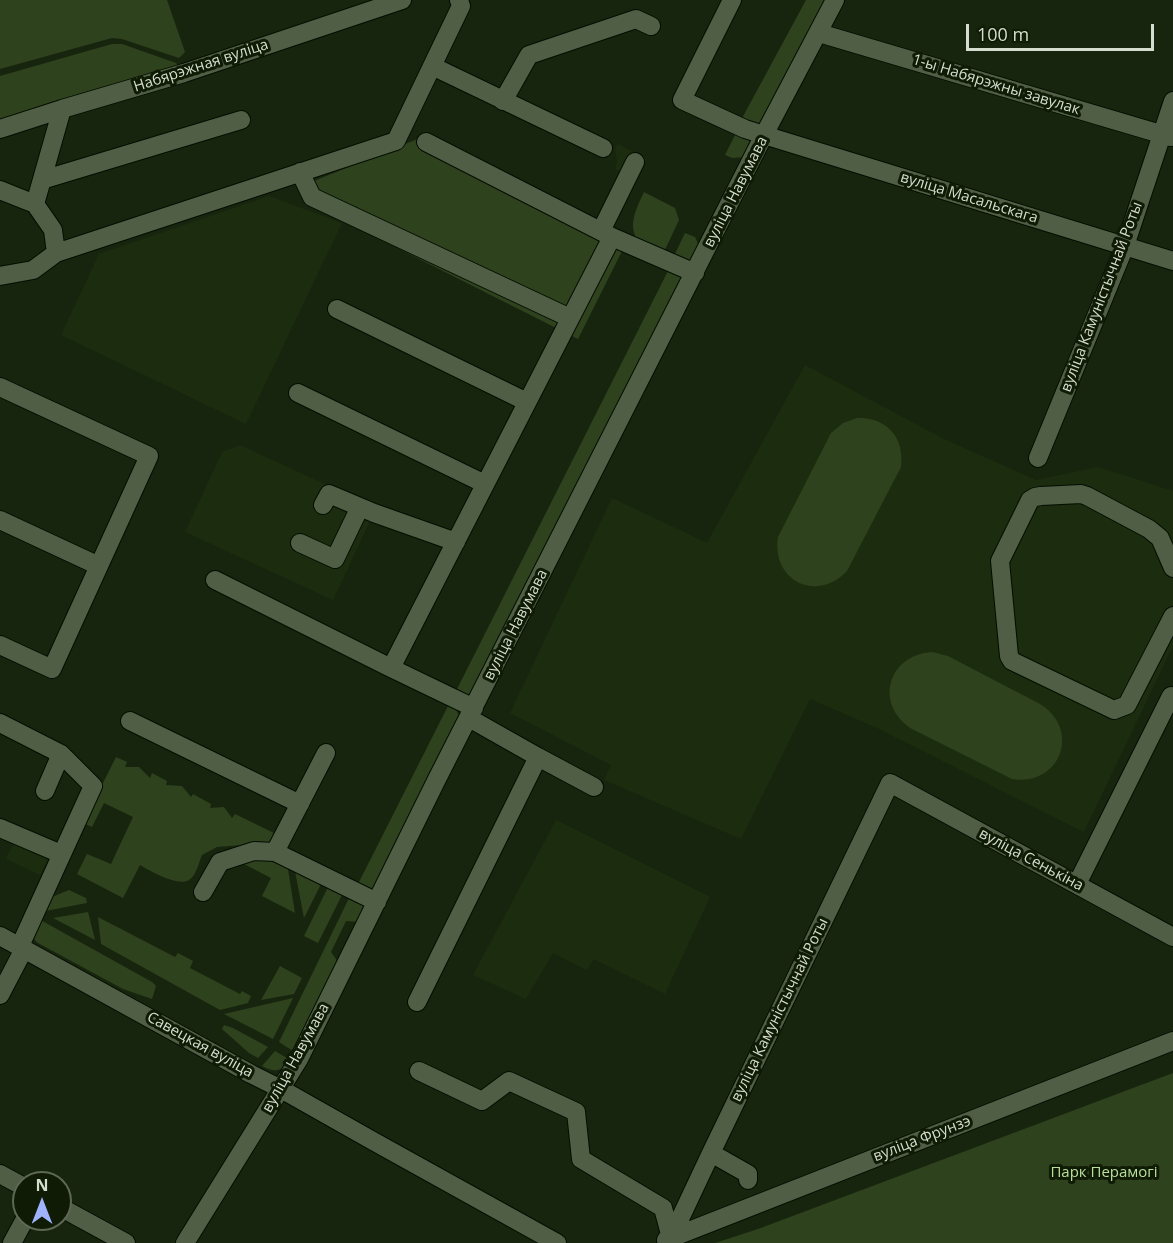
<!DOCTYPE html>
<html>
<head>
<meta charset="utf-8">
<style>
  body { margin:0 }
  #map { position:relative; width:1173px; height:1243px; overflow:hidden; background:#18250e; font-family:"Open Sans",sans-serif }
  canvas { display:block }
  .north { position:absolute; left:12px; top:1171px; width:60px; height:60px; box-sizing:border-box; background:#0f1b05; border:2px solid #5e6955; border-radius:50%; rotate:0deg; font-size:16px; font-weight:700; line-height:24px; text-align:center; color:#d4ddce }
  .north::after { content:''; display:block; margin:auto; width:21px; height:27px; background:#9fb3fd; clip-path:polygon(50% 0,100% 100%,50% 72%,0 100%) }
  .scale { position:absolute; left:966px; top:24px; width:188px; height:27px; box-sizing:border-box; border:3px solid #d4ddce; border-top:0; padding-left:8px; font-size:18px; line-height:21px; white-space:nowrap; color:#d4ddce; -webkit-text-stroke:4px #0f1b05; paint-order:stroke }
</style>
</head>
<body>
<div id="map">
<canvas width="1173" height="1243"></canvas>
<div class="north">N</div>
<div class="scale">100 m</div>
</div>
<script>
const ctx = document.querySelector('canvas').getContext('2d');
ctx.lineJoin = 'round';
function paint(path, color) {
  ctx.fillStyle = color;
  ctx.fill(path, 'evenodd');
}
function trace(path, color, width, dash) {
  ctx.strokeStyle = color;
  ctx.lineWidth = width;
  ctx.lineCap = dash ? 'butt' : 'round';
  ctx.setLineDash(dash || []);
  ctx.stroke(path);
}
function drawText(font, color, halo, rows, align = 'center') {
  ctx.font = font + ' "Open Sans",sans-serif';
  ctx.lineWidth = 6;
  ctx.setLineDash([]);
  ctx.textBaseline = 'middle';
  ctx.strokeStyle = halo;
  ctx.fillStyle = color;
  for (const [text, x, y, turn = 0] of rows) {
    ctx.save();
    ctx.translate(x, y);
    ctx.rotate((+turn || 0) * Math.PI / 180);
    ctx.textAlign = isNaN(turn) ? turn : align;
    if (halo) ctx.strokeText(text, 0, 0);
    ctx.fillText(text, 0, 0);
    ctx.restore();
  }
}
const built = new Path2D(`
  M618,144L646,159L635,179L615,169L617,161L615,149Z
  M269,196L342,223L246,424L61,335L99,254Z
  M805,365L944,439L1036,480L1098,467L1173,491V646L1084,832L877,728L810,699L741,839L604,780L611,765L510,713L612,498L707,543Z
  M240,445L376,508L333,600L185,532L222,452Z
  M556,820L710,897L665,994L594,959L587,970L553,953L526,999L473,975Z
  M15,841L49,857L40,875L6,859Z`);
const green = new Path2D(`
  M0,0H167L185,52L179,58L122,39L112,38L0,69Z
  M806,0H826L763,121L758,124L740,122Z
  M112,44H122L176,63L179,68L0,123V76Z
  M738,129L753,138L746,157L732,158L725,155Z
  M425,136L630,235L578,339L316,207L309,183Z
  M644,192L675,208L679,220L663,254C656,251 646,248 641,243C625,229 637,207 644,192Z
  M685,233L695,237L701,250L693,262L673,258Z
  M669,269L685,278L470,701L455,693Z
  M857,418C887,417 905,438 901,467L847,571C817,603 771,581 778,537L831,433L843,423Z
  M932,652L948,656L1040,704C1082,730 1060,787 1012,779L912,729C874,705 887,655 932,652Z
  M448,706L456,710L460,717L375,886L371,889L358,884Z
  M116,757L127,762L125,767H139L150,778L152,773L167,781L166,785L182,786L191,797L193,794L211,804L210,808L224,807L232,818L235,814L274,833L273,840L267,845L254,844L217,847L202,855C199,862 196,876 189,880C178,887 150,871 140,865L123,898L77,874L87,854L111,864L133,817L104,803L92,827L83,823Z
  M259,856L287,863L295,913L262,896L271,878L244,864Z
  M294,866L318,881L320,886L304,918Z
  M330,883L345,889L318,943L304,936Z
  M69,890L86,898L87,903L40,912L47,899Z
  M352,892L365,904L360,922L346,921L331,952L340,965L296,1053L279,1042Z
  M88,912L95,940L53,918Z
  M98,917L175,957L178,953L193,961L190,968L240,994L242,991L251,996L248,1003L220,1010L101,944Z
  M37,918L152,982L156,986L152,999L123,989L38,943L33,938Z
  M280,966L302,978L294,994L261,1000Z
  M293,998L273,1039L224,1014Z
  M224,1025L233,1028L268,1047L258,1058L249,1053L222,1029Z
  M275,1051L292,1061C283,1071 274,1073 262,1066Z
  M1173,1073V1243H715L758,1229Z`);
const minor = new Path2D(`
  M732,0L682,100L745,129L764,135L1173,261
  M819,33L1171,137
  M432,66L603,148
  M503,101L529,55L636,19L651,26
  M62,109L35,204L53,230L56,253L396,141L461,6L459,0
  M0,129L62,109L184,73L402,0
  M426,142L612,237
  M300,172L312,197L570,318
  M42,180L241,120
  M0,190L35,204
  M601,231L635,162
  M0,276L33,270L56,253
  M337,309L527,402
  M0,387L149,456L52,669L0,645
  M298,393L485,484
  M1038,458L1125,246L1173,101
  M323,505L329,494L374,513L456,542
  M0,520L99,566
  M300,543L335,559L360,507
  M1173,568L1160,538L1149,529L1087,496L1081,494L1041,496L1035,497L1030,500L1000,561L1009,656L1012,661L1114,710L1127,705L1173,616
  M215,580L391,668
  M474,708L391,668L612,237L695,273
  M130,721L300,804
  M0,723L61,754L93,786L20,946
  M538,757L594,787
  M45,791L61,754
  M0,828L61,854
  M275,852L326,753
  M1077,884L1171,696L1173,698
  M203,892L220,862L254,851L275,852L377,902
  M0,936L251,1074L281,1089L373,1141L557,1243
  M0,995L24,949
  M417,1002L538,757L469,718
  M419,1071L482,1101L509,1081L576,1112L581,1159L663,1208L671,1238
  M711,1153L748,1174V1180
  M0,1174L24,1187
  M60,1207L126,1243
  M666,1240L1173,1041
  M12,1243L25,1219
  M185,1243L299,1059L437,779L764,135L835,0
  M670,1243L671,1238L711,1153L890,783L1173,937`);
const streetNames = [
  ["Набярэжная вуліца",201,66,-18],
  ["1-ы Набярэжны завулак",996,85,17],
  ["вуліца Навумава",736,192,-63],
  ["вуліца Масальскага",969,198,17],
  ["вуліца Камуністычнай Роты",1102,297,-69],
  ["вуліца Навумава",516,625,-63],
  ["вуліца Сенькіна",1031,860,28],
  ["вуліца Камуністычнай Роты",780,1010,-64],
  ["Савецкая вуліца",200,1045,29],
  ["вуліца Навумава",296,1058,-61],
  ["вуліца Фрунзэ",922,1139,-21]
];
const parkNames = [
  ["Парк Перамогі",1104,1173]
];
paint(built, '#1c2c0f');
paint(green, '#2e421e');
trace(minor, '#040d00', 20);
trace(minor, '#4f5e45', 18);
drawText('15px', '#d4ddce', '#0f1b05', streetNames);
drawText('15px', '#b9df9d', '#0f1b05', parkNames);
</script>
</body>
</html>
